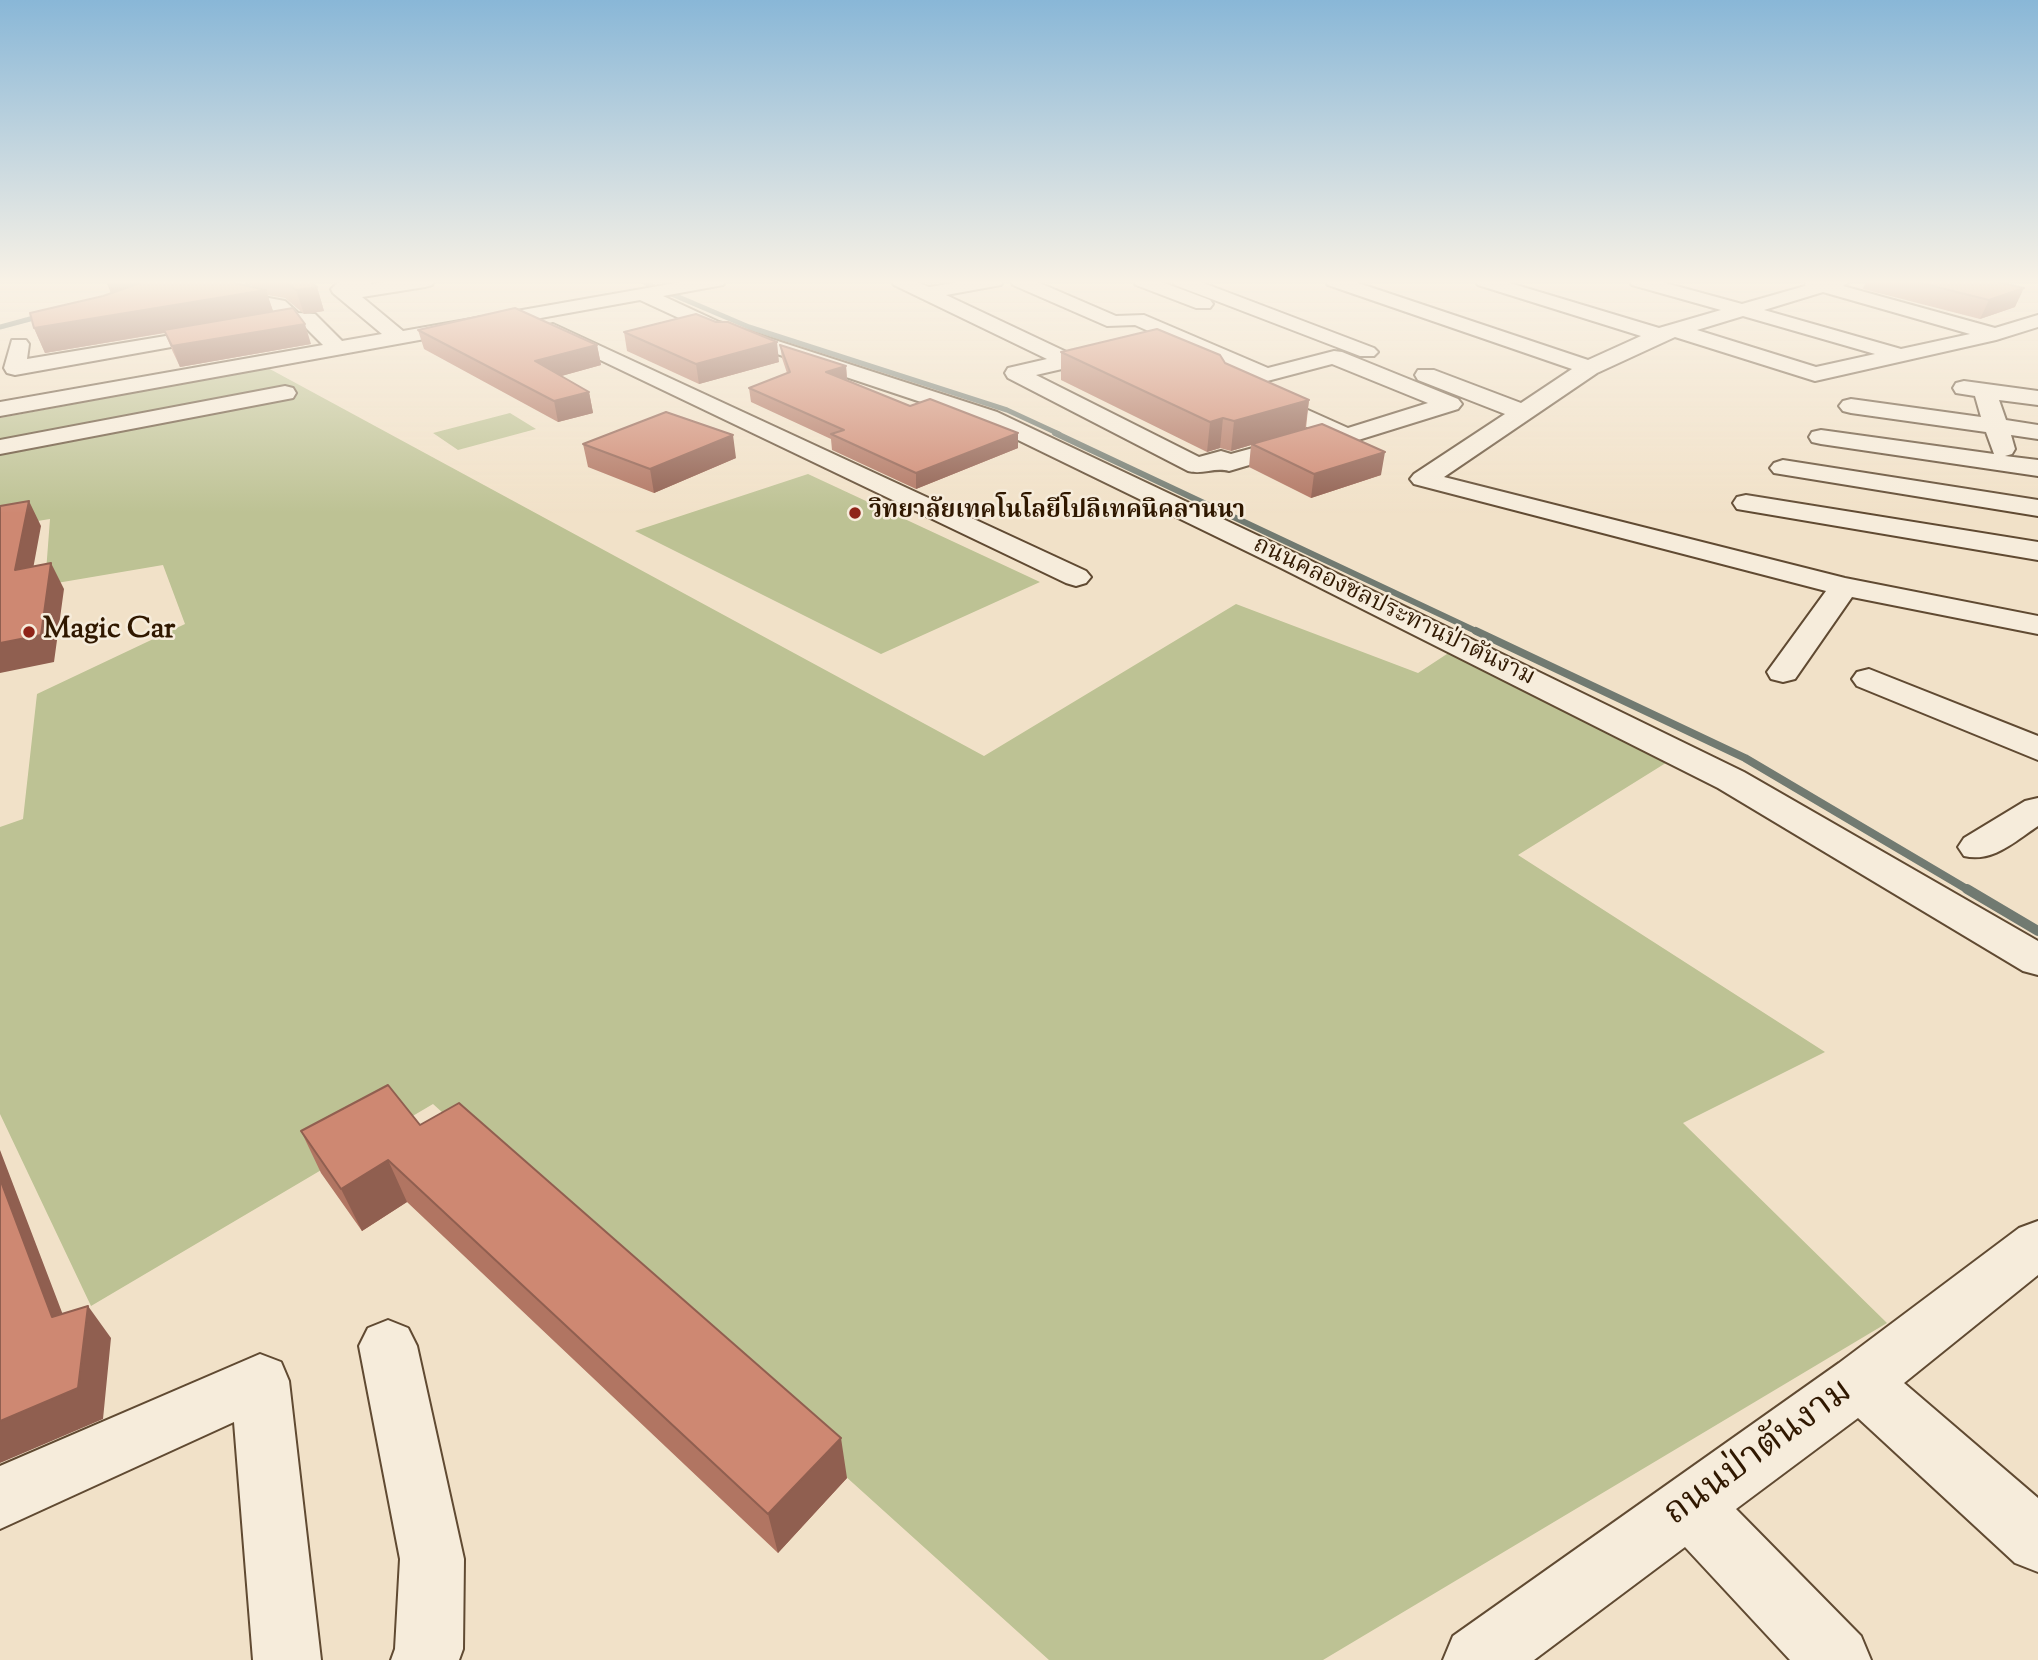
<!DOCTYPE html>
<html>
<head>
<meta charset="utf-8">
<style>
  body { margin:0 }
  canvas { display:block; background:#f1e1c8 }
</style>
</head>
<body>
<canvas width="2038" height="1660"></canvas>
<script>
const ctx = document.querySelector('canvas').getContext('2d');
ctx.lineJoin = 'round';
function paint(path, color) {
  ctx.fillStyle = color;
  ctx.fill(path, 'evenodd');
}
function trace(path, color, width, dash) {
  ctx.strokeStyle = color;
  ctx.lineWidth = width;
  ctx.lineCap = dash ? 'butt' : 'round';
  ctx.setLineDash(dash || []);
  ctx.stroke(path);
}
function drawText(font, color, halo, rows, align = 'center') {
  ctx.font = font + ' "Sorts Mill Goudy","Noto Serif Thai",serif';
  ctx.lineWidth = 5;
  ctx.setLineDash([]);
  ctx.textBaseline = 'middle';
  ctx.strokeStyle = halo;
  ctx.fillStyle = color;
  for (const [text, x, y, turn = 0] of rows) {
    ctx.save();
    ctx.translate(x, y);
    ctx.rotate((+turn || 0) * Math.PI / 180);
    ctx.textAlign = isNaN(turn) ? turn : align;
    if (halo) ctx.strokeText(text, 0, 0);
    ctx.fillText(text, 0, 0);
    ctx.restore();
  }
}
const green = new Path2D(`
  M268,368L984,756L1236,604L1418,673L1450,652L1669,761L1518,855L1825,1052L1683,1123L1887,1323L1323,1660H1049L433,1104L91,1306L0,1114V827L23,819L37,694L185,624L163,565L45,585L50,519L0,527V418Z
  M510,413L536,429L458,450L433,433Z
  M808,474L1040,582L881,654L635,531Z`);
const streamFar3 = new Path2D(`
  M641,281L749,327L1007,410L1059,434
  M0,327L41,316`);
const streamFar2 = new Path2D(`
  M1055,433L1480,633`);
const streamFar1 = new Path2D(`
  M1476,631L1745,758L1970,891`);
const stream = new Path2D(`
  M1967,889L2038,931`);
const minor = new Path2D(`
  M224,281H243L258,296L285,301L298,313L315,314L342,341L382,334L333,293L331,289L340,281H373L371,284L394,281H434L432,285L425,287L362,297L403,331L687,281H725L723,285L663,296L719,322L997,412L1301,556L1744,772L2038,941V975L2023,971L1718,788L1281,568L981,422L705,330L640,300L0,416V402L323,345L303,325L287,324L272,310L245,305Z
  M892,281H915L929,287L966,281H1003L1001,285L946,295L1075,356L1078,361L1075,366L1036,375L1199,457L1221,451L1231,454L1301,435L1310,437L1313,442L1310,447L1229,471C1214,467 1203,475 1188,471L1008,378L1005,373L1008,368L1047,359L894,285Z
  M1011,281H1035L1116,316L1144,315L1268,368L1334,351L1342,352L1458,399L1462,404L1458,409L1355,441L1346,443L1337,441L1223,389L1220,384L1223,379L1245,374L1135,325L1107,326L1013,285ZM1332,364L1428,403L1348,428L1252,385Z
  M1134,281H1159L1210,300L1213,304L1210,308H1196L1136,285Z
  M1173,281H1198L1374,348L1378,352L1374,356H1360L1175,285Z
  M1326,281H1352L1588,360L1641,336L1478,285L1476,281H1503L1659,328L1721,310L1632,285L1630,281H1658L1742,304L1805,286L1806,281H1850L1843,286L1995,328L2038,315V327L1996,340L1815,381L1675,337L1597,373L1444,477L1845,578L2038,616V634L1852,597L1795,679L1783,682L1771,679L1767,672L1826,591L1414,484L1410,479L1414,474L1505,414L1418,380L1415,375L1418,370H1434L1521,403L1572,369L1328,285ZM1823,292L1970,334L1901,349L1764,310ZM1743,316L1875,354L1816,367L1697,330Z
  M553,324L1086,571L1091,577L1086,583L1076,586L1066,583L546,334L543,330L546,326Z
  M220,327L227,329L230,333L227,337L15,375L7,373L4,368L12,340H26L29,344L27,359Z
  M1964,381L2038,391V405L1999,400L2006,420L2038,425V439L2011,435L2015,449L2012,454L2005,456L2038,460V476L1821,444L1812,442L1809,437L1812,432L1821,430L1994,454L1986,432L1851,413L1843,411L1839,406L1843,401L1851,399L1981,417L1975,396L1956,393L1953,388L1956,383Z
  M285,386L293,388L296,393L293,398L0,454V440Z
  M1783,460L2038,500V516L1774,473L1770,468L1774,463Z
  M1746,495L2038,542V560L1737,509L1733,503L1737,497Z
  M1869,669L2038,736V760L1857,686L1852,679L1857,672Z
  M2038,798V826C2015,841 1993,863 1964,856L1958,847L1964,838L2025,801Z
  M2038,1221V1275L1904,1383L2038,1498V1572L2015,1563L1858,1418L1736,1509L1861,1636L1871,1660H1790L1685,1547L1534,1660H1443L1453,1636L1839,1363L2019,1228Z
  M388,1320L408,1328L417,1346L464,1559L463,1649L459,1660H391L395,1649L400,1559L359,1346L368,1328Z
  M260,1354L281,1362L289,1381L321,1660H253L234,1422L0,1529V1466Z`);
const wall = new Path2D(`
  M106,281H233L235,283L253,287L246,281H310L317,287L324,311L304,314L285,298L267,295L273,311L311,344L180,367L172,350L165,333L45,353L34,328L111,293Z
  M1866,281H1994L2015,307L1980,319L1863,289Z
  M418,330L597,345L601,365L561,376L589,392L593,413L558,422L424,349Z
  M624,332L779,362L699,384L627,351Z
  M780,345L846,366L847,380L910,406L1018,448L916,489L832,450L831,439L751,402L749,388L787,373L782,358Z
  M1061,352L1225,363L1309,400L1306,428L1381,475L1311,498L1249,467L1251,445L1231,451L1220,448L1207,452L1061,380Z
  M583,444L736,458L654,493L588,467Z
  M420,1125L847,1478L778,1553L407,1202L362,1231L321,1173L301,1131Z`);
const shadedWall = new Path2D(`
  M106,281H136L140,292L114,301Z
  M317,287L324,311L304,314L296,290Z
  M2024,288L2015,307L1980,319L1989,300Z
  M266,290L274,314L45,353L34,328Z
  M305,324L311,344L180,367L172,346Z
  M777,342L779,362L699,384L696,364Z
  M597,345L601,365L540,382L535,361Z
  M846,366L847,380L826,372Z
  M589,392L593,413L558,422L554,401Z
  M1309,400L1305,429L1252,444L1251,445L1231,451L1234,421Z
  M1223,418L1220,448L1207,452L1210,422Z
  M1018,433V448L916,489V473Z
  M733,435L736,458L654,493L650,469Z
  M1385,452L1381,475L1311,498L1314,474Z
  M29,501L41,526L28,596L15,570Z
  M51,563L64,589L54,662L0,673V643Z
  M0,1150L76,1349L52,1317L0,1179Z
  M388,1160L407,1202L362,1231L341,1189Z
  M88,1306L111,1338L103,1419L0,1463V1421Z
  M841,1438L847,1478L778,1553L768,1514Z`);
const building = new Path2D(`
  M141,281H233L235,283L266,290L34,328L30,313L103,296L140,283Z
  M284,281H310L317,287L296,290Z
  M1913,281H1994L2024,288L1989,300Z
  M293,308L305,324L172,346L164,330Z
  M515,308L597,345L535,361L589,392L554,401L418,330Z
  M696,314L716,322H728L777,342L696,364L624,332Z
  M1157,329L1220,355L1225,363L1309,400L1234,421L1223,418L1210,422L1061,352Z
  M780,345L846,366L826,372L910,406L930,399L1018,433L916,473L831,434L844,430L749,388L790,372Z
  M666,412L733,435L650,469L583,444Z
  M1322,424L1385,452L1314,474L1252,444Z
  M29,501L15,570L51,563L41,635L0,643V506Z
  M388,1085L420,1125L459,1103L841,1438L768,1514L388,1160L341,1189L301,1131Z
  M0,1179L52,1317L88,1306L78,1388L0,1421Z`);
const markers = [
  [855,513,7,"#8f2418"],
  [29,632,7,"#8f2418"]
];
const farPoinames = [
  ["วิทยาลัยเทคโนโลยีโปลิเทคนิคลานนา",869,513]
];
const farStreetnames = [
  ["ถนนคลองชลประทานป่าตันงาม",1393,613,26]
];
const poiNames = [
  ["Magic Car",43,632]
];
const nearStreetnames = [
  ["ถนนป่าตันงาม",1760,1455,-36]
];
paint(green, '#bdc294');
trace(streamFar3, '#717a71', 5);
trace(streamFar2, '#717a71', 6);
trace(streamFar1, '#717a71', 8);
trace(stream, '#717a71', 10);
trace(minor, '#604a32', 4);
paint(minor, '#f6ecdb');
paint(wall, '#b17562');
paint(shadedWall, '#905f50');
paint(building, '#ce8872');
trace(building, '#905f50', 2);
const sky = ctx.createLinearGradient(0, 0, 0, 513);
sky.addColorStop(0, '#89b7d7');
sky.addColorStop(0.55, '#f9f2e6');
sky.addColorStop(1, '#f9f2e600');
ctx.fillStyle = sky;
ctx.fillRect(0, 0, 2038, 513);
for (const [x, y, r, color] of markers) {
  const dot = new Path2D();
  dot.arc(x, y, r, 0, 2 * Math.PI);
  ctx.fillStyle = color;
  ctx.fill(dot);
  trace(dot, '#f6ecdb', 2.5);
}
drawText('bold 24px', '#301800', '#f6ecdb', farPoinames, 'left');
drawText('24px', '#301800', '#f6ecdb', farStreetnames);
drawText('bold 30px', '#301800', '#f6ecdb', poiNames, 'left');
drawText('37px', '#301800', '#f6ecdb', nearStreetnames);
</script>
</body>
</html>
